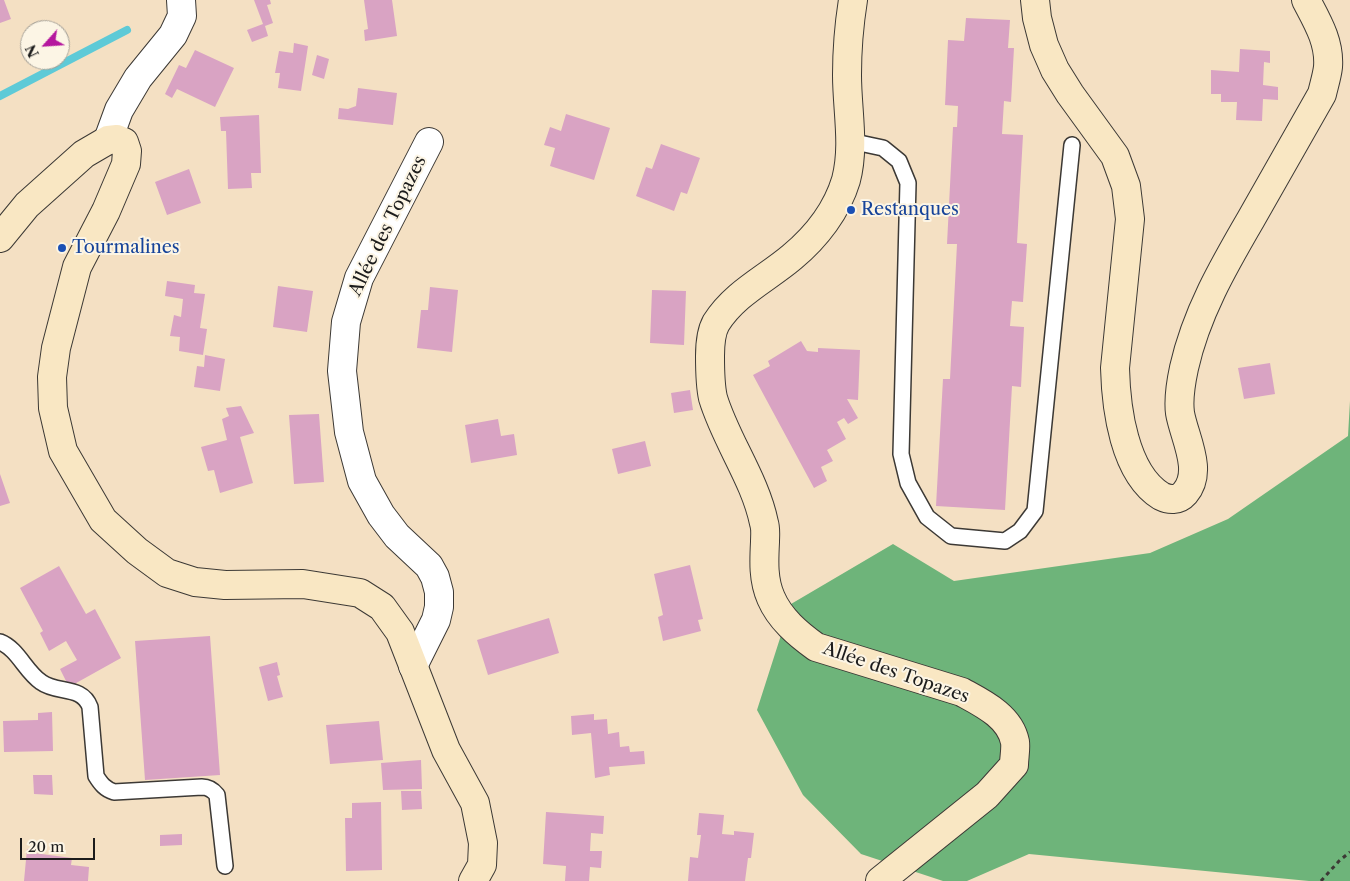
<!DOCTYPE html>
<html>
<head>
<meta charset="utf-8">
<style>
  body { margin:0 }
  #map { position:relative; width:1350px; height:881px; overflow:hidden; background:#f4e0c3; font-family:"Libre Caslon Text",serif }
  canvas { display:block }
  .north { position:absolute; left:20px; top:20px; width:50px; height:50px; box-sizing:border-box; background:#fcf5e5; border:1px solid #a29e95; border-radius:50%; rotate:244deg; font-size:14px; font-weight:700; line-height:20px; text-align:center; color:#1c1c1c }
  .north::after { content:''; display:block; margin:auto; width:18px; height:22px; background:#b5179e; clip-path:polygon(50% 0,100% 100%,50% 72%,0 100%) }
  .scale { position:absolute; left:20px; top:838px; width:75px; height:22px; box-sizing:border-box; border:2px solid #1c1c1c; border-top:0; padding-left:6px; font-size:15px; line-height:18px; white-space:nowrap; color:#1c1c1c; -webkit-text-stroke:4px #fcf5e5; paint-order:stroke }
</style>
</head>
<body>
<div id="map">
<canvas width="1350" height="881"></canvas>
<div class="north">N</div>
<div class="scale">20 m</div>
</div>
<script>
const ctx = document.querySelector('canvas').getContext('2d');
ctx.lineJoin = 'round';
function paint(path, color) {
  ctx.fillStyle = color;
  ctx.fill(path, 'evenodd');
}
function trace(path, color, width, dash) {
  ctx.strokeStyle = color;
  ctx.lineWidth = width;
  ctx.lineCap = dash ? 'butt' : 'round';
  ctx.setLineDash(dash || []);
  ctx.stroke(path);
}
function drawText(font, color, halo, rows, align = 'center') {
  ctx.font = font + ' "Libre Caslon Text",serif';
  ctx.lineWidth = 4;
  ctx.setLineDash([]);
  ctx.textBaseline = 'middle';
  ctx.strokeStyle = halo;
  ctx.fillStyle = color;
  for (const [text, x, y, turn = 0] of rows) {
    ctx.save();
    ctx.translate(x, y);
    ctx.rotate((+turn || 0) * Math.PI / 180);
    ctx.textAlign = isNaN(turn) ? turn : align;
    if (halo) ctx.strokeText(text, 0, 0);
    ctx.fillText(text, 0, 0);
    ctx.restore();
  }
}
const forest = new Path2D(`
  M1350,401V881H1309L1029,854L967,881H943L861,854L803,795L757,710L791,604L893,544L954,581L1150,553L1228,519L1348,436Z`);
const stream = new Path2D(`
  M0,96L127,30`);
const building = new Path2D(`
  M0,0H4L11,19L0,23Z
  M254,0H270L271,4L267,5L273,23L265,26L268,36L252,42L247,30L263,24Z
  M364,0H392L397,36L365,41L364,30L368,29Z
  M966,18L1010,20L1008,48H1014L1011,102L1004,101L1002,134L1023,135L1017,243L1027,244L1023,302L1012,301L1010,326L1024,327L1021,387L1012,386L1005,510L936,506L943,379H950L957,244H947L953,127H957L958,106L945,105L948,40L964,41Z
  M294,43L308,46L301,91L278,88L280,73H275L279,51L293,53Z
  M1240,49L1270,51V63L1264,62L1263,85L1278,87V100L1263,99L1262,121L1236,120L1237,102H1221V94H1211V70L1239,72Z
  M195,50L234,68L215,107L177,89L172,98L165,94L179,65L186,68Z
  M317,55L329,59L324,79L312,75Z
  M358,88L397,93L393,125L338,119L339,108L348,109L356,106Z
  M566,114L610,128L594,180L550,166L555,148L544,145L550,127L561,131Z
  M259,115L261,173H251L252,188L228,189L226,131H221L220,117Z
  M661,144L700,158L687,194L681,192L674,211L636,196L646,167L652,169Z
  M189,169L201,203L167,215L155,182Z
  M167,281L195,285L194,293L205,294L200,328L207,329L203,355L179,351L180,337L170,336L174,315L181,317L183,299L165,296Z
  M278,286L313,291L307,332L273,327Z
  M430,287L458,290L452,352L417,348L421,310H428Z
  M652,290L686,291L684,345L650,343Z
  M801,341L807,351L818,352V348L860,350L858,400L847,399L858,418L848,424L844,418L837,422L846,439L827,450L833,461L821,467L827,481L814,488L753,375L770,366L768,361Z
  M205,355L225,359L220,391L194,387L197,366L204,367Z
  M1270,363L1275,394L1244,399L1238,368Z
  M690,390L693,410L674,413L671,393Z
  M241,406L254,433L240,437L253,483L220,493L214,470L208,471L201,447L227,440L222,419L229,416L226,408Z
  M319,414L324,482L294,484L289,415Z
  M498,419L501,436L514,434L517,455L471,463L465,425Z
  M645,441L651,466L618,474L612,449Z
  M0,474L10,503L0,506Z
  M690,565L703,619L698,620L701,631L663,641L658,617L663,615L654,574Z
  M59,566L86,614L95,609L121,658L69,687L60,669L77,660L66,641L49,651L40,633L43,631L20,588Z
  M549,618L559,653L488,675L477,640Z
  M210,636L220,775L145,780L135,641Z
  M277,662L280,675L277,676L283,697L268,701L259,667Z
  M52,712L53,751L4,752L3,721L38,720V713Z
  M594,714V720L607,719L608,734L619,732L620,747L629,746L630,752L644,751L645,764L609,767L610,775L595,778L591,733L572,735L571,716Z
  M379,721L383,760L330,764L326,725Z
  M421,760L422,789L383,790L381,763Z
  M33,775H52L53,795L34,794Z
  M401,791H421L422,809L402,810Z
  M381,802L382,870L346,871L345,818H352V803Z
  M546,812L604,816L603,834L591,833L590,851H602L601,868L590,867L589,881H565L566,866L543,864Z
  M699,813L724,815L722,834L734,835V831L754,833L751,858H748L745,881H688L690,857L698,858L701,835H697Z
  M182,834V845L160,846V835Z
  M27,849L34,850V853L72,858L71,865L89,867L88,881H24Z`);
const path = new Path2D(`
  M1321,881L1339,861L1350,852`);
const service = new Path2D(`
  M850,141L883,148L899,161L908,183L901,454L908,483L927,517L951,536L1005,541L1020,531L1035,511L1072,145
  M0,642C18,649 25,671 41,682C57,694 82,685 90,707L96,776C101,784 105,789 114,792L202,787C209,787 213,790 217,795L225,866`);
const minor = new Path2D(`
  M108,140L119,110L138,78L173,35L182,16L181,0
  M413,666L436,620L439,607V592L435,577L429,566L397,536L381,515L362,481L349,432L342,371L346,322L359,278L429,142`);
const secondary = new Path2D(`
  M853,0C849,25 847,50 847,75C847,110 855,146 846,180C837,210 816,237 792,257C766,279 735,293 716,323C711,332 710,347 710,356C710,369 710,385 713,398C726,441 755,479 764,523C766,529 765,536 765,542C764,561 763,580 771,598C780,619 798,634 816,647L962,692C982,703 1010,716 1015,742C1016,749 1014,758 1014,765L987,795L880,881
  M1035,0L1037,18L1044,45L1055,70L1070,94L1115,156L1126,186L1130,219L1115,368C1116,408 1124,473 1161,496C1169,500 1178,501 1185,493C1204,471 1184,437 1180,413C1178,398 1181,382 1184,368C1196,314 1223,267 1251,219C1274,178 1298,136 1322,94C1324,85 1327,76 1328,67C1330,42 1317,21 1306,0
  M0,238L27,205L84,154L108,140L117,139L124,142L127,151L126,164L106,211L77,267L56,348L52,377L53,408L63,451L103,520L137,551L167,573L195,582L225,585L303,584L360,593L382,607L400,632L446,750L475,803L483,843L482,865L473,881`);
const markers = [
  [851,210,5,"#1a4fb4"],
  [62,248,5,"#1a4fb4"]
];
const transitNames = [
  ["Restanques",861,210],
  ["Tourmalines",72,248]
];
const streetNames = [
  ["Allée des Topazes",388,226,-64],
  ["Allée des Topazes",896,673,19]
];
paint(forest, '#6eb47a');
trace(stream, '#5ecad7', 8);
paint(building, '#d9a3c3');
trace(service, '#3c3935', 18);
trace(minor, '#3c3935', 30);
trace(secondary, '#3c3935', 30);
trace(path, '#3c3935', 3, [4, 4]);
trace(service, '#fff', 15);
trace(minor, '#fff', 28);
trace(secondary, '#f9e7c3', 28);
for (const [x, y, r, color] of markers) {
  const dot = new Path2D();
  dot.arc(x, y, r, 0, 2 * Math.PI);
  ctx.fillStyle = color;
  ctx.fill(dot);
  trace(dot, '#fcf5e5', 2);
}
drawText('18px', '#164399', '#fcf5e5', transitNames, 'left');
drawText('18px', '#1c1c1c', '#fcf5e5', streetNames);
</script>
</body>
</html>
